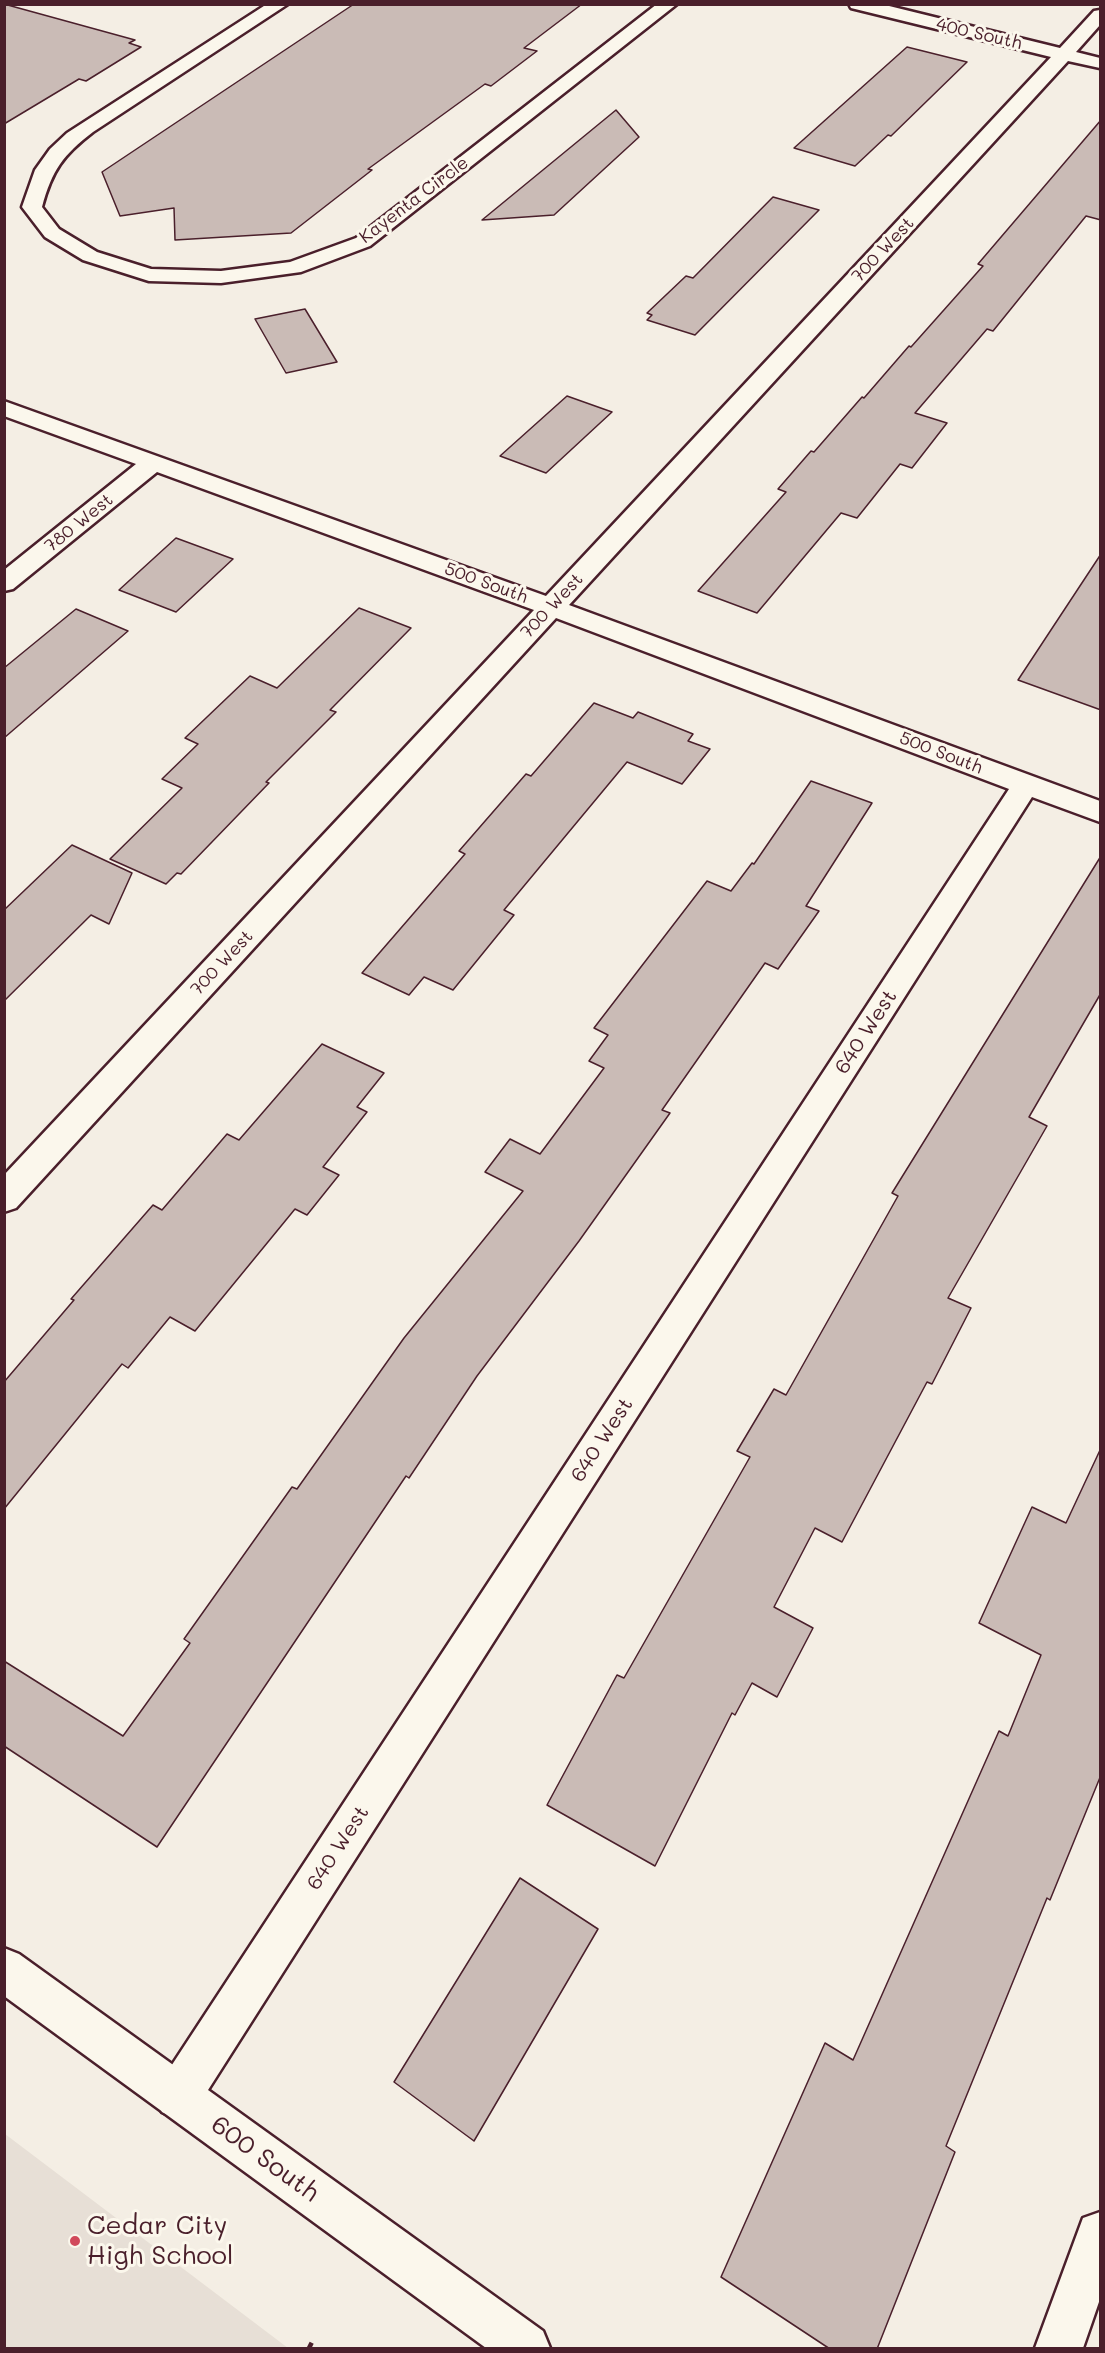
<!DOCTYPE html>
<html>
<head>
<meta charset="utf-8">
<style>
  body { margin:0 }
  #map { position:relative; width:1105px; height:2353px; overflow:hidden; background:#f4eee4; font-family:Mali,sans-serif }
  canvas { display:block }
  .frame { position:absolute; inset:0; border:6px solid #4a1f2b; pointer-events:none }
</style>
</head>
<body>
<div id="map">
<canvas width="1105" height="2353"></canvas>
<div class="frame"></div>
</div>
<script>
const ctx = document.querySelector('canvas').getContext('2d');
ctx.lineJoin = 'round';
function paint(path, color) {
  ctx.fillStyle = color;
  ctx.fill(path, 'evenodd');
}
function trace(path, color, width, dash) {
  ctx.strokeStyle = color;
  ctx.lineWidth = width;
  ctx.lineCap = dash ? 'butt' : 'round';
  ctx.setLineDash(dash || []);
  ctx.stroke(path);
}
function drawText(font, color, halo, rows, align = 'center') {
  ctx.font = font + ' Mali,sans-serif';
  ctx.lineWidth = 6;
  ctx.setLineDash([]);
  ctx.textBaseline = 'middle';
  ctx.strokeStyle = halo;
  ctx.fillStyle = color;
  for (const [text, x, y, turn = 0] of rows) {
    ctx.save();
    ctx.translate(x, y);
    ctx.rotate((+turn || 0) * Math.PI / 180);
    ctx.textAlign = isNaN(turn) ? turn : align;
    if (halo) ctx.strokeText(text, 0, 0);
    ctx.fillText(text, 0, 0);
    ctx.restore();
  }
}
const built = new Path2D(`
  M4,2134H5L288,2348H5Z`);
const building = new Path2D(`
  M4,4L135,40L129,43L141,47L86,81L79,79L4,124Z
  M354,4H582L524,48L537,51L491,86L485,84L368,169L372,170L291,233L175,240L174,208L120,216L102,172Z
  M907,47L967,62L891,136L888,135L855,166L794,148Z
  M616,110L639,137L554,215L482,220Z
  M1101,120V220L1086,216L993,331L987,329L915,413L947,423L912,468L900,464L857,518L841,513L757,613L698,591L786,492L778,489L811,451L814,452L862,397L864,398L909,346L911,347L983,266L978,264Z
  M773,197L819,210L695,335L647,320L652,315L647,313L686,276L693,278Z
  M305,309L337,362L286,373L255,319Z
  M567,396L612,412L546,473L500,456Z
  M176,538L233,559L176,612L119,590Z
  M1101,554V710L1018,680Z
  M359,608L411,628L330,710L336,712L266,782L269,783L181,874L177,873L166,884L110,859L182,788L162,779L198,744L185,738L250,676L277,688Z
  M76,609L128,631L4,738V668Z
  M594,703L633,718L638,712L693,734L688,741L710,749L682,784L627,762L504,910L514,915L453,990L424,977L409,995L362,973L465,854L459,851L526,774L531,776Z
  M811,781L872,803L806,906L819,911L778,969L765,963L662,1110L670,1113L579,1241L477,1376L409,1478L406,1476L157,1847L4,1746V1661L123,1736L190,1643L184,1639L292,1487L297,1489L404,1338L523,1191L485,1172L510,1139L540,1154L604,1068L589,1061L608,1035L594,1028L707,881L731,891L752,863L754,864Z
  M72,845L132,873L109,924L91,915L4,1001V910Z
  M1101,856V993L1029,1117L1047,1126L948,1298L971,1308L932,1384L927,1382L842,1542L815,1528L774,1607L813,1628L777,1697L752,1683L735,1715L732,1713L655,1866L547,1805L617,1675L624,1678L750,1457L737,1451L774,1389L786,1395L898,1196L892,1193Z
  M322,1044L384,1073L357,1107L367,1112L323,1167L339,1175L307,1215L295,1209L195,1331L170,1317L128,1368L122,1364L4,1509V1382L74,1300L71,1299L153,1205L162,1210L227,1134L239,1140Z
  M1101,1448V1775L1050,1900L1047,1898L946,2146L955,2152L877,2349H830L721,2277L825,2043L853,2060L999,1731L1008,1736L1041,1655L979,1623L1032,1507L1066,1523Z
  M520,1878L598,1929L474,2141L394,2082Z`);
const path = new Path2D(`
  M309,2348L313,2340`);
const minor = new Path2D(`
  M267,4H288L93,132C63,155 52,170 42,207L59,229L97,252L151,269L221,271L290,262L356,238L657,4H677L370,246L301,272L221,283L149,281L83,260L45,237L22,207L35,170L50,149L67,133Z
  M849,4H881L1060,48L1094,11L1100,10V25L1076,52L1100,58V68L1068,61L569,605L1100,801V822L1032,797L194,2112L178,2119L162,2112L155,2096L162,2080L1009,789L556,618L16,1208L4,1212V1175L534,610L157,472L13,589L4,591V570L136,464L4,416V401L546,596L1051,57L851,8Z
  M1100,2212V2299L1083,2348H1035L1083,2218Z`);
const secondary = new Path2D(`
  M4,1948L19,1954L543,2331L550,2348H486L4,1996Z`);
const markers = [
  [75,2241,6,"#d1495b"]
];
const farStreetnames = [
  ["400 South",979,34,13],
  ["Kayenta Circle",414,200,-37],
  ["700 West",883,250,-47],
  ["780 West",79,523,-39],
  ["500 South",486,583,20],
  ["700 West",552,606,-47],
  ["500 South",941,753,21],
  ["700 West",222,963,-47]
];
const streetNames = [
  ["640 West",866,1032,-57],
  ["640 West",602,1440,-57],
  ["640 West",338,1848,-57]
];
const nearStreetnames = [
  ["600 South",265,2159,36]
];
const nearPoinames = [
  ["Cedar City",87,2226],
  ["High School",87,2256]
];
paint(built, '#e7dfd6');
paint(building, '#cabbb6');
trace(building, '#4a1f2b', 1.5);
trace(minor, '#4a1f2b', 5);
trace(secondary, '#4a1f2b', 5);
trace(path, '#4a1f2b', 4.5, [6, 6]);
paint(minor, '#fbf7ec');
paint(secondary, '#fbf7ec');
for (const [x, y, r, color] of markers) {
  const dot = new Path2D();
  dot.arc(x, y, r, 0, 2 * Math.PI);
  ctx.fillStyle = color;
  ctx.fill(dot);
  trace(dot, '#fbf7ec', 2);
}
drawText('18px', '#4a1f2b', '#fbf7ec', farStreetnames);
drawText('21px', '#4a1f2b', '#fbf7ec', streetNames);
drawText('26px', '#4a1f2b', '#fbf7ec', nearStreetnames);
drawText('26px', '#4a1f2b', '#fbf7ec', nearPoinames, 'left');
</script>
</body>
</html>
